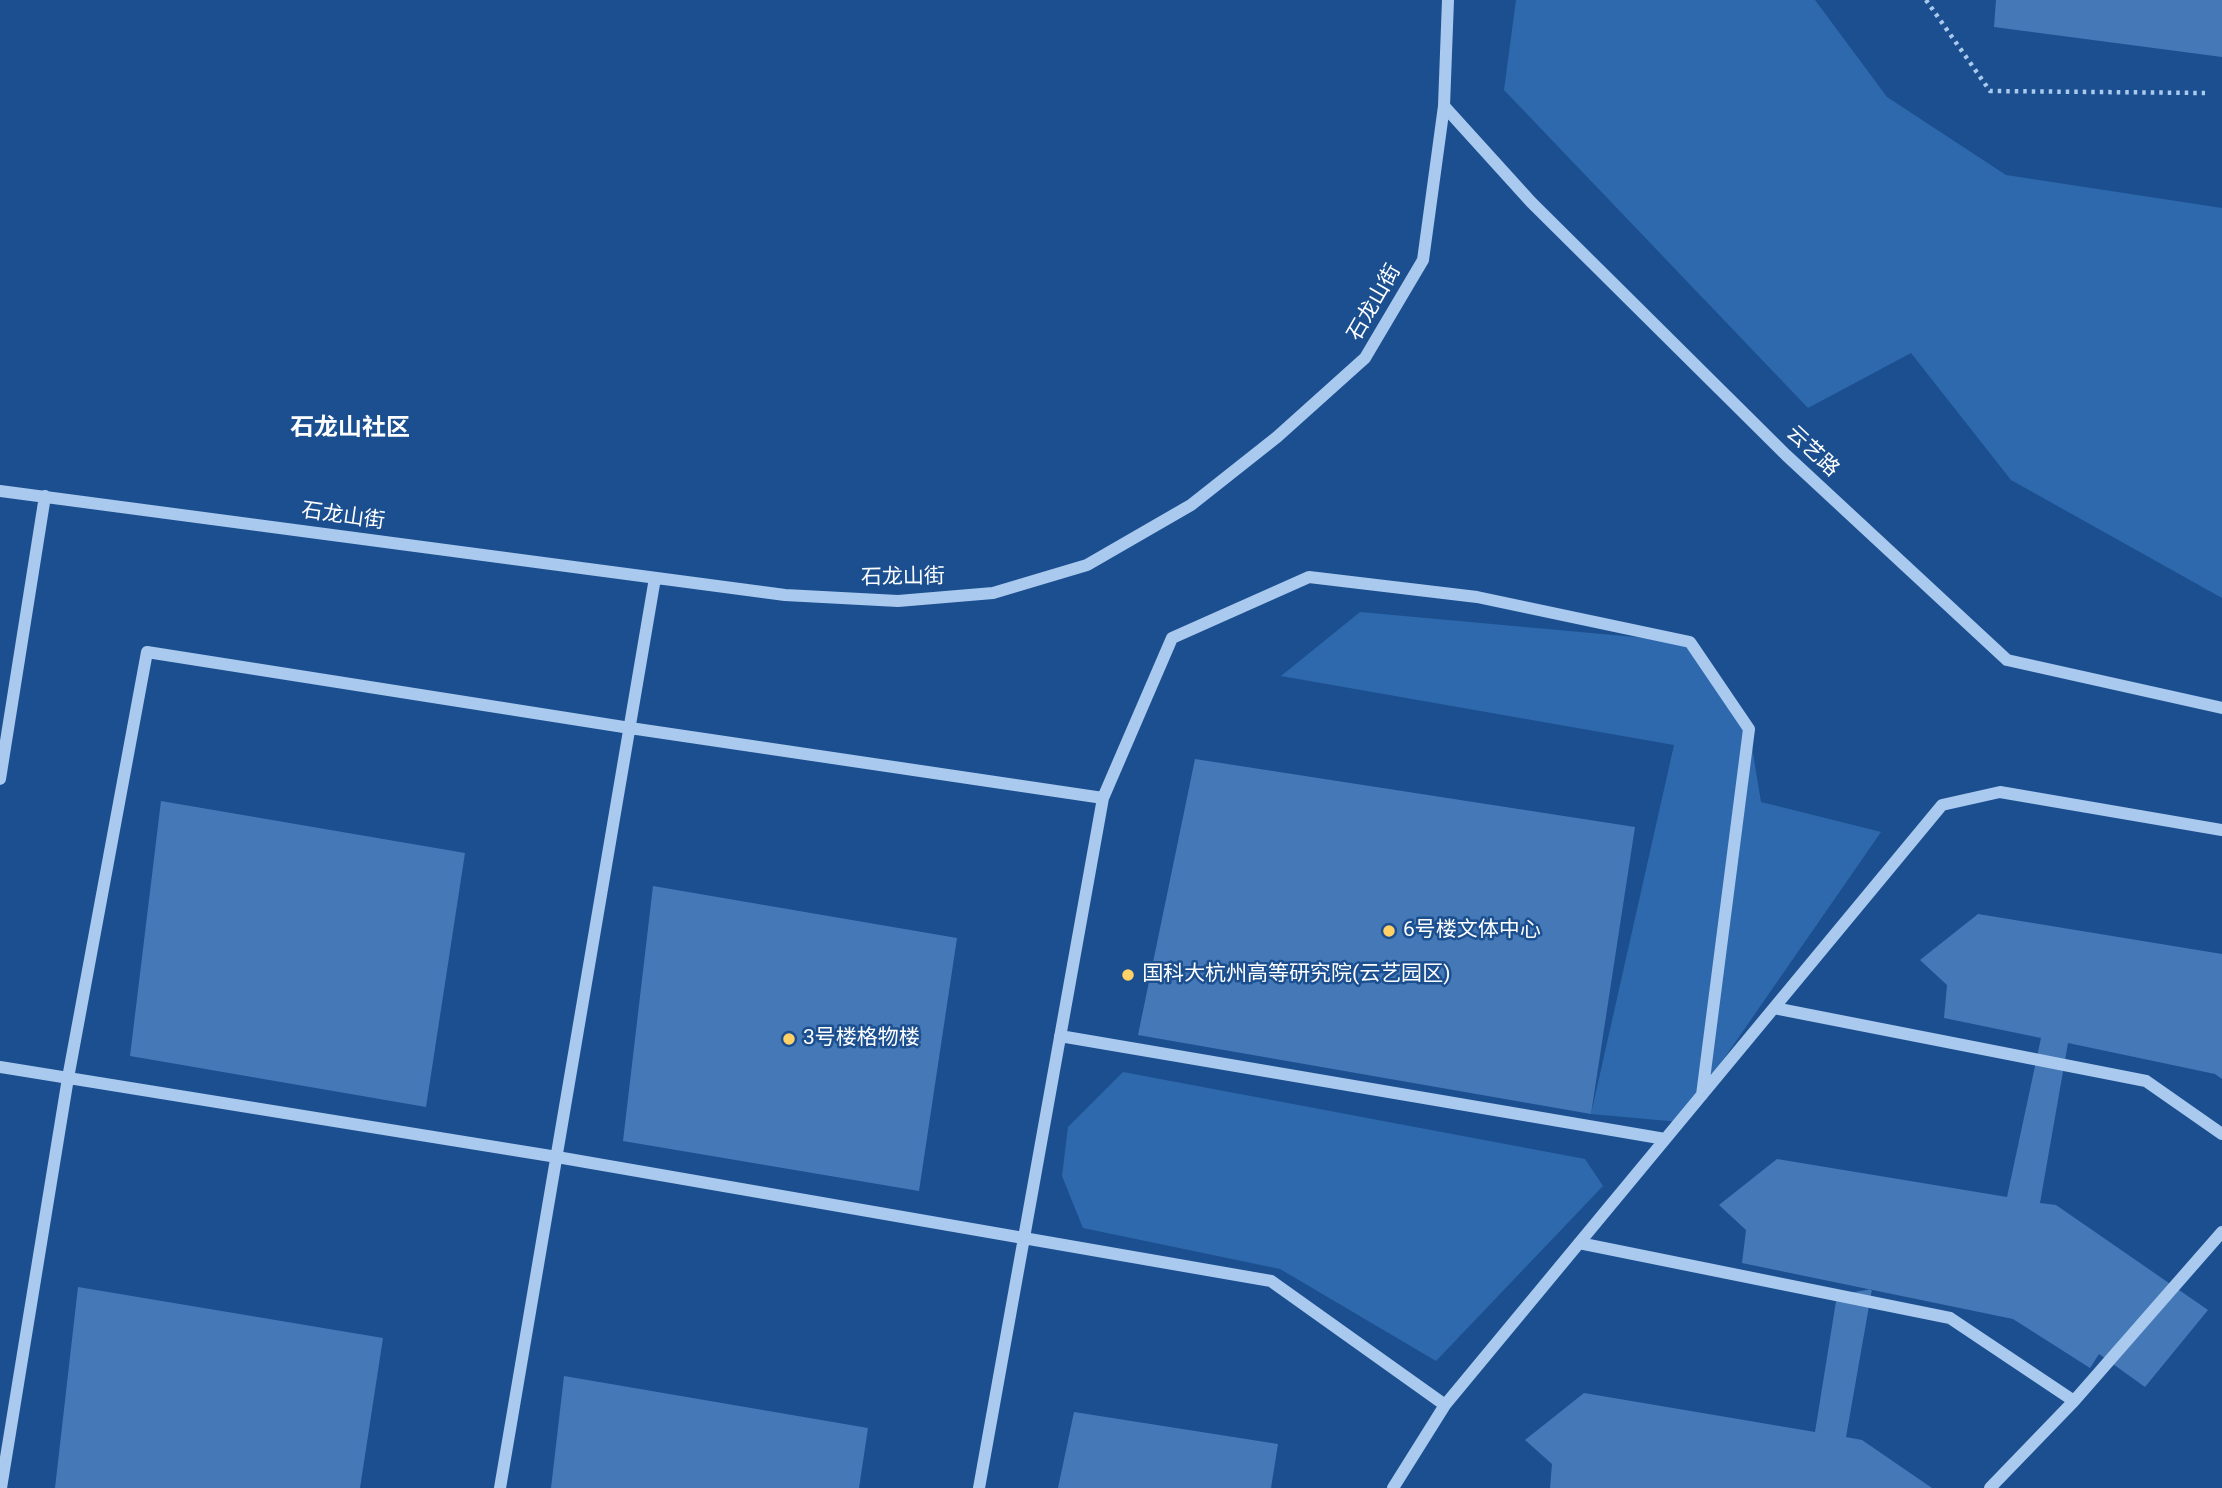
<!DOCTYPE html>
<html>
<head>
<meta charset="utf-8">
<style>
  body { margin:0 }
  canvas { display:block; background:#1b4f8f }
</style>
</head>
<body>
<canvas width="2222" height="1488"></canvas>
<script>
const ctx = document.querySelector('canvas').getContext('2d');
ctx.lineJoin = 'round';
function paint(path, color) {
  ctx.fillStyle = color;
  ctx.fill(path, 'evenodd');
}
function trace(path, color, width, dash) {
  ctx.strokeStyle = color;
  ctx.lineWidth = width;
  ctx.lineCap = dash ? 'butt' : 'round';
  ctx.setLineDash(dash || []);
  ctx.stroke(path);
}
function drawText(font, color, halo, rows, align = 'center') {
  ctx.font = font + ' Roboto,"Noto Sans SC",sans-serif';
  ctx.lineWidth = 5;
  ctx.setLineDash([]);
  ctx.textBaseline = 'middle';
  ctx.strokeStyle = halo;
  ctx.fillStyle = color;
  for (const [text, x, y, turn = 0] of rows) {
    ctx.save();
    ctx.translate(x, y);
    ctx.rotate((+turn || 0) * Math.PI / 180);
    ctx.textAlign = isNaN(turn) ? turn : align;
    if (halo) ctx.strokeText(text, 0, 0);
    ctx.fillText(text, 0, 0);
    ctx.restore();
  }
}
const green = new Path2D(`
  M1516,0H1815L1887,97L2006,175L2222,208V598L2011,480L1911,353L1808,408L1504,90Z
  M1360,612L1690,642L1749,729L1761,802L1881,832L1680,1122L1591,1114L1674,745L1281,676Z
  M1123,1072L1585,1159L1603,1186L1436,1361L1280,1269L1083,1228L1062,1176L1068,1127Z`);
const building = new Path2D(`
  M1996,0H2222V57L1994,27Z
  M1195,759L1635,827L1591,1114L1138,1035Z
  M161,801L465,853L426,1107L130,1056Z
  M653,886L957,938L919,1191L623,1141Z
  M1978,914L2222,954V1079L2215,1074L2068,1043L2040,1203L2056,1205L2208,1310L2145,1387L2099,1354L2090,1368L2013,1319L1742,1263L1746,1230L1719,1205L1777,1159L2007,1197L2041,1038L1944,1018L1947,985L1920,960Z
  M78,1287L383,1338L360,1488H55Z
  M1872,1289L1846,1437L1862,1440L1932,1488H1550L1552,1464L1525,1440L1584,1393L1815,1432L1837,1295Z
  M564,1376L868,1428L859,1488H551Z
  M1074,1412L1278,1444L1271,1488H1058Z`);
const path = new Path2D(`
  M1926,0L1990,91L2205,93`);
const minor = new Path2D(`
  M1444,106L1531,202L1786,455L2007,660L2222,708
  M0,491L785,595L898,601L993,593L1087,565L1191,505L1277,437L1365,358L1423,260L1444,106L1448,0
  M0,779L45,496
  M1103,798L1172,638L1309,577L1477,597L1690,642L1749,729L1702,1095
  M1774,1008L2146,1081L2222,1134
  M1060,1036L1665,1139
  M0,1067L557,1157L1271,1281L1445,1405L1942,805L2000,792L2222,830
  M1579,1243L1950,1318L2074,1401
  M1,1488L68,1078L147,652L630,728L1103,798L979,1488
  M500,1488L655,578
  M1393,1488L1445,1405
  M1990,1488L2074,1401L2222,1232`);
const markers = [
  [1389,931,7,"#ffd166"],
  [1128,975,7,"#ffd166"],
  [789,1039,7,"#ffd166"]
];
const streetNames = [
  ["石龙山街",1375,303,-60],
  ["云艺路",1812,452,43],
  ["石龙山街",343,517,8],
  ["石龙山街",903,578,-1]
];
const poiNames = [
  ["6号楼文体中心",1403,931],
  ["国科大杭州高等研究院(云艺园区)",1142,975],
  ["3号楼格物楼",803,1039]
];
const quarterNames = [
  ["石龙山社区",350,429]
];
paint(green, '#2e69ad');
paint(building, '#4478b7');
trace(path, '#a9c9ee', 4.5, [3.5, 5]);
trace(minor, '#a9c9ee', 12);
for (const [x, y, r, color] of markers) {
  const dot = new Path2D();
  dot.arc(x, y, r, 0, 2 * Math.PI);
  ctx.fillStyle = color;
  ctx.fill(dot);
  trace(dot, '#1b4f8f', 2.5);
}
drawText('21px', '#fff', '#1b4f8f', streetNames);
drawText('21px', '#fff', '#1b4f8f', poiNames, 'left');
drawText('bold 24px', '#fff', '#1b4f8f', quarterNames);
</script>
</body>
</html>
